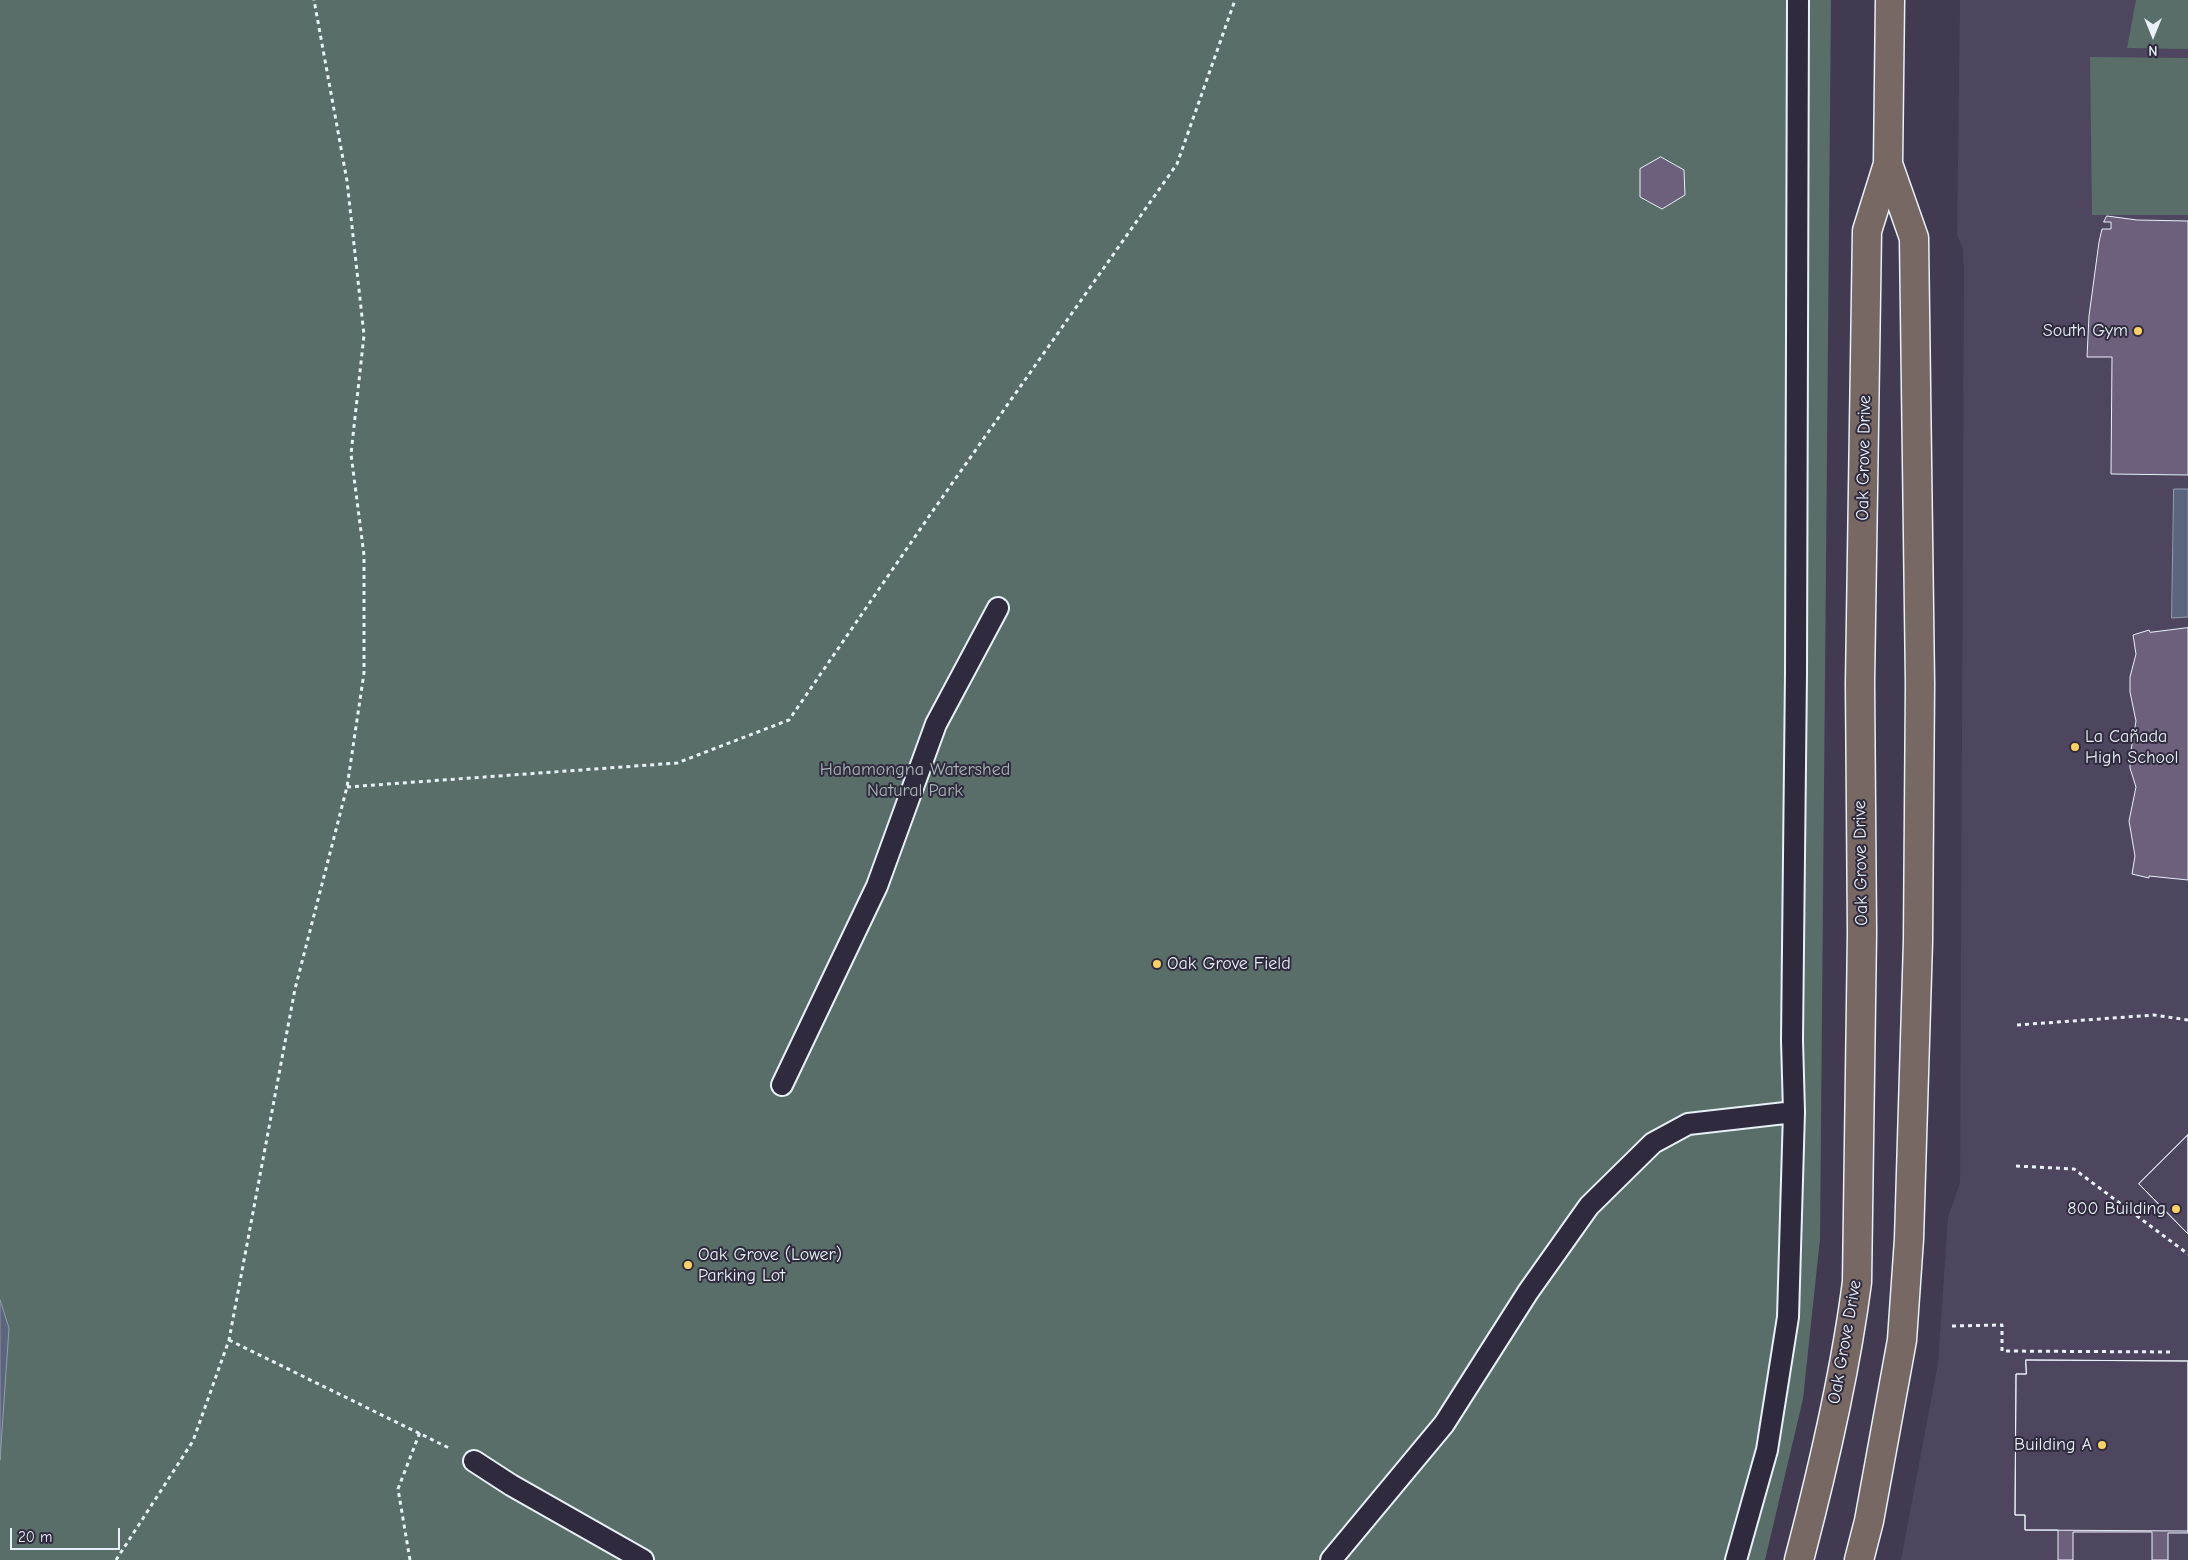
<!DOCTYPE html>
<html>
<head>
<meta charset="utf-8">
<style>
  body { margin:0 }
  #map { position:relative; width:2188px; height:1560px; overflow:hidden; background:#413a50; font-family:"Comic Neue",sans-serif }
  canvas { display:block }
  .north { position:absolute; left:2128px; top:10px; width:50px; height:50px; -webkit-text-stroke:4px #2f2a3d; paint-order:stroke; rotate:180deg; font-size:14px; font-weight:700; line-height:20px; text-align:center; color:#e8f1f8 }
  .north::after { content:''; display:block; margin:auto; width:18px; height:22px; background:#e8f1f8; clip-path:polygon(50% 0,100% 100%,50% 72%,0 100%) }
  .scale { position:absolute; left:10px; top:1528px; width:110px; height:22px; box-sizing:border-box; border:2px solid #e8f1f8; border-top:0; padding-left:6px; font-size:15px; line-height:18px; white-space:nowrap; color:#e8f1f8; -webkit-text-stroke:4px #2f2a3d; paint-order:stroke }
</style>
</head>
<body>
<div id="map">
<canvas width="2188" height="1560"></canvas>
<div class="north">N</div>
<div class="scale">20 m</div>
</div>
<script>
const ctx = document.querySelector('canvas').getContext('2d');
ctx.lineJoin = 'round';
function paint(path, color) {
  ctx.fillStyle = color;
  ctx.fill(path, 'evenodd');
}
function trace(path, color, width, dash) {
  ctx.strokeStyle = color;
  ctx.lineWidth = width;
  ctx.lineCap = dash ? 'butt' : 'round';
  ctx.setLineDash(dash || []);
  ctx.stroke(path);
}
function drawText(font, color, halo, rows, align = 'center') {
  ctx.font = font + ' "Comic Neue",sans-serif';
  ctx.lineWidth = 4;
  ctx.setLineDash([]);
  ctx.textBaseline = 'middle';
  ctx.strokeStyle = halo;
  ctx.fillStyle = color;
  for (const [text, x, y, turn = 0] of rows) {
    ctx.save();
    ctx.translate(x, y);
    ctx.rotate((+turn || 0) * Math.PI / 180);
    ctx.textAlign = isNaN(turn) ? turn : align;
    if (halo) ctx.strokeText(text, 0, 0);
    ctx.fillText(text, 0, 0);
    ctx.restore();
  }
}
const built = new Path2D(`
  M1960,0H2188V1560H1901L1938,1363L1948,1217L1960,1183L1964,270L1963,249L1957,235Z`);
const green = new Path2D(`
  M0,0H1831L1820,1239L1803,1399L1765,1560H0Z
  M2136,0H2188V49L2127,48Z
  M2090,57L2188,58V215H2092Z`);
const water = new Path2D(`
  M2174,489H2188V617L2172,618Z
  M0,1300L9,1328L0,1460Z`);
const building = new Path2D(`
  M1661,157L1684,170L1685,195L1662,209L1640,197V169Z
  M2107,216L2137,220L2188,221V475L2111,474L2112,357H2087L2089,316L2099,242L2102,229H2111V222H2104Z
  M2188,628V880L2149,876V878L2132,874L2135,856L2129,821L2136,787L2130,768V756L2136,721L2130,692V677L2136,654L2133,635L2149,630L2150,632Z
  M2188,1135V1234L2139,1184Z
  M2188,1135V1234L2139,1184Z
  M2026,1360L2188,1361V1533H2168V1560H2152V1532H2073V1560H2058V1530H2025V1515H2015L2016,1374H2026Z
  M2026,1360L2188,1361V1531L2025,1530V1515H2015L2016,1374H2026Z`);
const path = new Path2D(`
  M347,787L677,763L789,720L932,512L1177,164L1235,0
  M2017,1025L2154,1015L2188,1020
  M2016,1166L2074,1169L2188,1254
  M1952,1326L2002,1325V1351L2172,1352
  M229,1340L449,1448
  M116,1560L193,1441L229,1340L295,989L347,787L364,673V555L351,454L364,335L347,181L314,0
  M410,1560L398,1489L420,1432`);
const lane = new Path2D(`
  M782,1085L877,886L936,724L998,608
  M474,1461L511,1485L643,1560
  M1331,1560L1444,1424L1528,1292L1589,1206L1653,1143L1688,1124L1794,1112
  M1736,1560L1767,1450L1788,1317L1794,1112L1792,1040L1796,673L1798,0`);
const primary = new Path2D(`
  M1799,1560C1823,1469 1845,1375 1857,1282L1862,933L1860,683L1867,231L1888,164L1890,0
  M1859,1560L1869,1521L1902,1340L1909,1239L1918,941L1920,684L1914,238L1888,164`);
const markers = [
  [2138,331,5,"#ffd166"],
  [2075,747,5,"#ffd166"],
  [1157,964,5,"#ffd166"],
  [2176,1209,5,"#ffd166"],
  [688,1265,5,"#ffd166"],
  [2102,1445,5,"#ffd166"]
];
const poiNames = [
  ["South Gym",2128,331],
  ["La Cañada",2085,737,"left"],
  ["High School",2085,758,"left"],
  ["Oak Grove Field",1167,964,"left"],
  ["800 Building",2166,1209],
  ["Oak Grove (Lower)",698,1255,"left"],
  ["Parking Lot",698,1276,"left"],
  ["Building A",2092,1445]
];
const streetNames = [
  ["Oak Grove Drive",1864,458,-89],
  ["Oak Grove Drive",1861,863,-91],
  ["Oak Grove Drive",1845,1342,-80]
];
const parkNames = [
  ["Hahamongna Watershed",915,770],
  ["Natural Park",915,791]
];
paint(built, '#4e455e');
paint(green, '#596e68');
paint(water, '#5b657e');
trace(water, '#939daf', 1);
paint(building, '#6c607d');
trace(building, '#e8f1f8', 1);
trace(lane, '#e8f1f8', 24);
trace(primary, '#e8f1f8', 31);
trace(path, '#e8f1f8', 3, [4, 4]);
trace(lane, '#2f2a3d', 20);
trace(primary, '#776864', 28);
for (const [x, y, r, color] of markers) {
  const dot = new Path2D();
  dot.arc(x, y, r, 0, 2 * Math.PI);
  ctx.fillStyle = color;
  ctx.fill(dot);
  trace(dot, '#2f2a3d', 2);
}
drawText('18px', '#e8f1f8', '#2f2a3d', poiNames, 'right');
drawText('18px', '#e8f1f8', '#2f2a3d', streetNames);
drawText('18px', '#a8b6b7', '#2f2a3d', parkNames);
</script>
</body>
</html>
